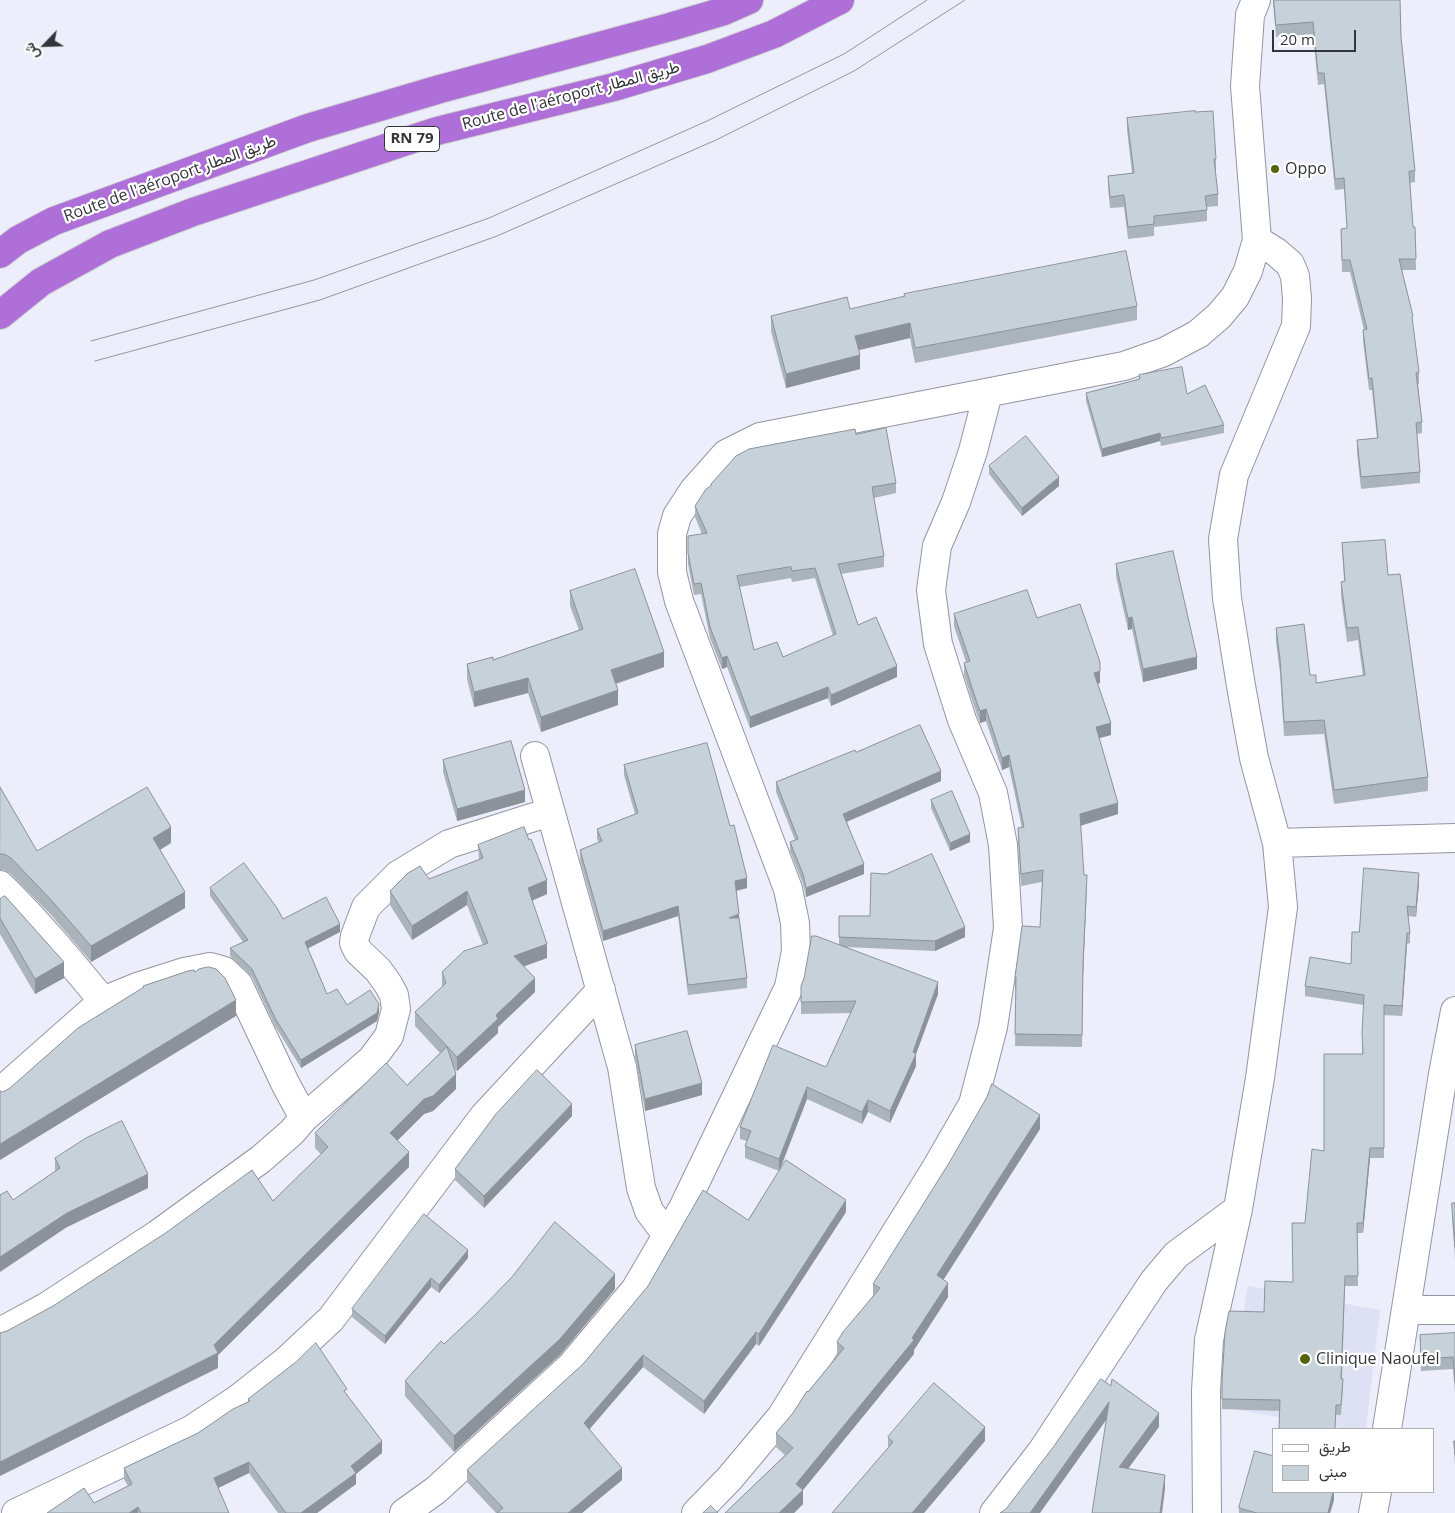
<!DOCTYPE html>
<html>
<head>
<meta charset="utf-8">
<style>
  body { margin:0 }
  #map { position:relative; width:1455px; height:1513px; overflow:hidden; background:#eceefb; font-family:"Open Sans",Vazirmatn,sans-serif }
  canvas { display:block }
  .legend { position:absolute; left:1272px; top:1428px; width:162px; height:65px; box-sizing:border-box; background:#fff; border:1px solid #aeaeb0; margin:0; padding:6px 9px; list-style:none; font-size:15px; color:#34353a }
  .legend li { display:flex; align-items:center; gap:10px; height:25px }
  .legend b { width:25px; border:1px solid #aeaeb0 }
  .north { position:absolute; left:20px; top:20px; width:50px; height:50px; -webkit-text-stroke:4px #fff; paint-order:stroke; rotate:246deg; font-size:14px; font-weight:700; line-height:20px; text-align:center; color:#34353a }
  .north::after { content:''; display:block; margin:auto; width:18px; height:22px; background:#34353a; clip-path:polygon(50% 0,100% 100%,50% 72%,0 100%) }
  .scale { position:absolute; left:1272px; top:30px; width:84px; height:22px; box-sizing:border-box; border:2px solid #34353a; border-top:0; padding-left:6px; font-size:15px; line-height:18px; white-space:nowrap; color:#34353a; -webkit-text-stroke:4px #fff; paint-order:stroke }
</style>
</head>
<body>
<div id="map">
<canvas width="1455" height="1513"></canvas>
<ul class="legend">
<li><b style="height:6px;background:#fff"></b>طريق</li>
<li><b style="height:14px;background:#c7d1da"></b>مبنى</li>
</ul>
<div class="north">ش</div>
<div class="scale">20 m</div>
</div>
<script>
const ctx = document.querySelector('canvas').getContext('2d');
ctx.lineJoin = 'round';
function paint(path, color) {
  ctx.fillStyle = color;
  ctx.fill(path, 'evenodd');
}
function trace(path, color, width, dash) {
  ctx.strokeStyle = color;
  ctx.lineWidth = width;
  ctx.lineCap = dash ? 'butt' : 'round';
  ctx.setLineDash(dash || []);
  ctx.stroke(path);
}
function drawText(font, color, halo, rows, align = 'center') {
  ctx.font = font + ' "Open Sans",Vazirmatn,sans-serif';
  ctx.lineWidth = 4.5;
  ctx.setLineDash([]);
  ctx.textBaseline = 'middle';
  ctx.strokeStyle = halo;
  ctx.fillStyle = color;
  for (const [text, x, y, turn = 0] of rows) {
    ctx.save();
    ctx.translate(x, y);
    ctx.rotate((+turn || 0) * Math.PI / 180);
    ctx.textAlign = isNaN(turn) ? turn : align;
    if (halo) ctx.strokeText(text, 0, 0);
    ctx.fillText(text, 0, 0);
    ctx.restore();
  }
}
const built = new Path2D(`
  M1248,1286L1380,1310L1366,1429H1347L1227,1408Z`);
const street = new Path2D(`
  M535,756L622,1067L641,1188L649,1211L667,1235
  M1277,843L1455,838
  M0,885C37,921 70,961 103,1001
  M0,1092L103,1001L140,986L184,972L210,967L224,971L238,984L286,1085L304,1118
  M1406,1310H1455
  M0,1332L46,1307L158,1234L261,1159L292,1132L304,1118L372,1059L389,1036L396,1009L394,995L388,984L378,970L358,951L354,943L355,936L366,907L398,875L449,844L550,812
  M1387,1429L1443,1074L1455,1011
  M16,1513L191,1430L238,1399L286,1361L331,1319L484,1116L601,990
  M404,1513L436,1490L571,1366L635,1290L683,1208L789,987L796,951L795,923L788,889L679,601L672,572V534L677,516L694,490L726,454L760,437L1124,366L1164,352L1198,334L1219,316L1235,297L1248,271L1257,240L1245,86L1250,15L1256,0
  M696,1513L729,1479L781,1417L935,1170L973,1104L993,1027L1008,928L1003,845L993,793L962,720L938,644L931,590L937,546L956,502L973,451L988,393
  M994,1513L1042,1451L1154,1281L1176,1255L1238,1209
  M1207,1513L1206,1391L1209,1340L1238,1209L1260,1078L1283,907L1277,843L1254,758L1241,686L1227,598L1223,539L1234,475L1296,326L1297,298L1295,276L1290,264L1276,252L1257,240
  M1373,1513L1377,1492`);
const highway = new Path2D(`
  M0,254L18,240L54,221L308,128L440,89L670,27L724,11L749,0
  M0,315L41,282L110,244L193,212L437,131L614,87L707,59L774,34L840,0`);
const tram = new Path2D(`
  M91,341L314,280L489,218L707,121L844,54L927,0
  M95,361L320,300L497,236L716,140L854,71L965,0`);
const wall = new Path2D(`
  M1273,0H1400L1401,37L1415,171V182L1410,183L1413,227H1415L1416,270H1402L1413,328L1419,372V384H1418L1422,422V433L1417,434L1420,472V483L1361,489L1357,452V440L1377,438L1372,390H1369L1363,341V330H1364L1350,272H1342L1341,229L1347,228L1344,189L1335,190L1324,84L1318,85L1313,34L1276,37Z
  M1127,118L1216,159V170H1215L1218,194V206L1207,207V221L1154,227V236L1128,239L1124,207L1110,208L1108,187V176L1132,173L1127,130Z
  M1137,306V320L915,363L910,338L859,350L860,369L786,388L771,331V316L850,309Z
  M1139,375L1187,394L1224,425V433L1161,446L1160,441L1102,457L1086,401V393L1139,379Z
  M856,434L896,483V493L874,498L884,556V567L841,574L858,625L897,677L831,706L828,698L750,728L727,667L722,669L710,638L701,594L694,595L688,564V536L702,534L695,517V506L711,486V484ZM791,578L792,582L815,578L833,636L783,657L754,650L739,587Z
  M989,466L1059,486L1022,516L989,474Z
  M1342,543L1388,575L1428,777V791L1334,804L1324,734L1284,736L1280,673L1276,642V628L1316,683L1363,676L1358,640L1347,642L1341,596V582L1344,581Z
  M1116,564L1197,669L1143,682L1132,629L1128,630L1116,576Z
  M570,591L664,667L616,684L618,705L541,732L528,693L474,707L467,679V664L493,660L579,630L570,606Z
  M954,614L1037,618L1100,683L1097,684L1111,735L1099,738L1118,814L1080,825L1084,875L1087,887L1083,977L1082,1047L1015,1046L1016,989H1015V977L1040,927L1042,882L1021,886L1018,840V828H1022L1009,767L1002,770L986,721L980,723L977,715L964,675V663L966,662L954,626Z
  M856,752L941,781L847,822L864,874L806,897L803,884L790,851V842L795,840L776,792V782Z
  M443,760L525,802L457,821L443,772Z
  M624,765L747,888L736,891L747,978V988L688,995L678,916L603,941L580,860V850L599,843L597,839V829L635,814L624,775Z
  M0,787L37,851L171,843L160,850L185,908L91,962L52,916L11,874L4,870H0Z
  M931,800L970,842L950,851L931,808Z
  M478,845L547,894L532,901L547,958L524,966L535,992L498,1027V1033L457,1071L454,1068L456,1089L433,1111L424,1114L397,1141L409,1167L218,1355V1368L7,1331L273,1201L321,1154L315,1148V1133L407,1085L440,1053L415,1026V1012L442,987V972L483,945L467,905L412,940L390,905V891L429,879L479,860Z
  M1419,883L1416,917L1408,916L1410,933V943L1407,944L1402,1016L1384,1015V1158H1370L1363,1233H1357L1358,1286H1345L1342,1379L1343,1389L1341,1415L1280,1411L1222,1409V1381L1264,1312L1293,1282L1305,1223L1324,1151L1362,1054L1364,1005L1305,996V986L1351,964L1359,932Z
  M210,888L283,919L340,932L308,948L327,994L347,1005L379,1012L377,1021L301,1068L275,1026L252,977L230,956V948L243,942L210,896Z
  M0,899L64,978L35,994L0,934Z
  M839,916L965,937L935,951L846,947L938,994L916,1054V1066L890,1123L868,1112L862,1124L807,1099L780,1170L846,1212L759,1346L756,1344L704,1414L643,1367L590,1429L622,1480L582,1513H496L467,1482V1470L748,1220L779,1171L745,1158V1146L747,1141L740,1139V1127L826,1067L851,1013L801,1014V986L839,944Z
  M635,1045L702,1095L645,1111L635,1057Z
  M572,1116L484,1208L455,1180V1169Z
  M1040,1129L943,1279L948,1297L914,1350V1354L803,1490V1504L794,1513H725L785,1455L776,1447V1433L793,1413L808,1392L837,1356V1342L873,1296V1284Z
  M55,1158L148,1188L67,1227L13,1200L55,1171Z
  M1452,1203H1455V1259L1452,1216Z
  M468,1258L439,1293L431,1287L385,1344L352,1317V1309Z
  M615,1289L560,1355L454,1452L405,1396V1381L444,1344Z
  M1455,1333V1394L1453,1369L1421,1371L1420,1347V1335Z
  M347,1394L382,1453L356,1474V1484L317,1513H278L249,1473L218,1488L229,1513H47L94,1503L128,1486L124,1479V1468L198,1433L248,1402V1399Z
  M888,1437L985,1441L888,1447Z
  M1454,1441H1455V1466L1454,1453Z
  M1334,1500L1330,1513H1239V1508Z`);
const shadedWall = new Path2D(`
  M910,323V338L855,351V336Z
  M860,355V369L786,388V374Z
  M1160,433V441L1102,457V449Z
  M1059,477V486L1022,516V508Z
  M1132,617V629L1128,630V618Z
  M664,652V667L611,685V670Z
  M727,656V667L722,669V658Z
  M1197,657V669L1143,682V669Z
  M897,666V677L831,706V695Z
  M1100,671V683L1094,685V673Z
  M528,678V693L474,707V692Z
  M828,687V698L750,728V717Z
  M618,690V705L541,732V717Z
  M986,709V721L980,723V711Z
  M1111,723V735L1096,739V727Z
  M1009,755V767L1002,770V758Z
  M941,771V781L843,823V814Z
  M525,790V802L457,821V809Z
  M1118,803V814L1080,826V814Z
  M171,827V843L153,854V838Z
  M970,834V842L950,851V843Z
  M864,864V874L806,897V888Z
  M1419,873V883L1416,917V907Z
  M1087,875L1083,977L1082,1047L1083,965Z
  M747,878V888L735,891V881Z
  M547,880V894L528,902V888Z
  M467,891V905L412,940V926Z
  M185,892V908L91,962V946Z
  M678,906V916L603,941V931Z
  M739,914V924L729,918Z
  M340,924V932L305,950V942Z
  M965,927V937L935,951V941Z
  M1407,933V944L1402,1016V1006Z
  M547,944V958L514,970V956Z
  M64,962V978L35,994V979Z
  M535,978V992L498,1027V1033L457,1071V1057L496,1015Z
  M938,982V994L916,1054V1066L890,1123V1111L913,1052Z
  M236,1000V1016L0,1160V1144Z
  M379,1004V1012L377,1021L301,1068V1060Z
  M456,1074V1089L433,1111L424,1114L390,1148V1133L424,1099Z
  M702,1083V1095L645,1111V1099Z
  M807,1087V1099L779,1171V1159Z
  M868,1100V1112L862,1124V1112Z
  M572,1104V1116L484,1208V1196Z
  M1040,1115V1129L937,1290V1275Z
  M1370,1148V1158L1363,1233V1223Z
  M409,1152V1167L218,1355V1368L0,1476V1462L214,1345Z
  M148,1174V1188L67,1227L0,1272V1257L67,1213Z
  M846,1200V1212L759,1346V1334Z
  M468,1250V1258L439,1293V1285Z
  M615,1274V1289L560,1355L454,1452V1436Z
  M431,1278V1287L385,1344V1336Z
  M948,1283V1297L914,1350V1354L803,1490V1504L794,1513H779L796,1484L912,1338Z
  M756,1332V1344L704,1414V1401Z
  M643,1355V1367L584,1435V1423Z
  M1109,1402V1416L1040,1513H1030Z
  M1159,1413V1427L1119,1481V1467Z
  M985,1427V1441L924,1513H912Z
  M382,1441V1453L356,1474V1484L317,1513H301L351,1466Z
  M249,1462V1473L214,1490V1478Z
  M622,1468V1480L582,1513H568Z
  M1165,1475V1489L1162,1513H1160Z
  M1333,1492H1334V1500L1330,1513H1328Z
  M138,1507V1513H129Z`);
const building = new Path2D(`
  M1274,0H1400L1401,37L1415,171H1409L1413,227H1415L1416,259H1399L1413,316L1412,317L1419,372L1416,373L1422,422L1416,423L1420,472L1361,477L1357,440L1378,438L1372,378L1369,379L1363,330L1367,329L1350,260H1342L1341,229L1347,228L1344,178L1335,179L1324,73H1318L1313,22L1276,25Z
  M1195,111V112L1213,111L1216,159H1214L1218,194L1205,196L1207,210L1154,216V224L1128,227L1124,195L1110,197L1108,176L1134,173L1127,118Z
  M1126,251L1137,306L915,348L910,323L855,336L860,355L786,374L771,316L847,297L850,309L905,296L904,294Z
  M1182,367L1187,394L1205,385L1224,425L1161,438L1160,433L1102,449L1086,393L1140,379L1139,375Z
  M886,428L896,483L872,487L884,556L838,564L858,625L876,617L897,666L831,695L828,687L750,717L727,656L722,658L710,627L701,583L694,584L688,553V536L707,533L695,506L706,489L711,486V484L736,456L749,449L855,429L856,434ZM791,567L792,571L815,568L836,634L783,657L777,642L754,650L737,576Z
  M1026,436L1059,477L1022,508L989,466Z
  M1385,540L1388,575L1400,574L1428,777L1334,790L1324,720L1284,722L1280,659L1276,628L1304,624L1310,675H1316V683L1365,675L1358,627L1347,628L1341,582L1345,581L1342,543Z
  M1173,551L1197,657L1143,669L1132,617L1128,618L1116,564Z
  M635,569L664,652L611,670L618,690L541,717L528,678L474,692L467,664L493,657V660L583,629L570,591Z
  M1027,590L1037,618L1080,604L1100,662V671L1094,673L1111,723L1096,727L1118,803L1080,814L1084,875H1087L1083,965L1082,1035L1015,1034L1016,977H1015L1022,926L1040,927L1043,870L1021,874L1018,828L1024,827L1009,755L1002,758L986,709L980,711L977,703L964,663L970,661L954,614Z
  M920,725L941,771L843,814L864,864L806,888L803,874L790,842L798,839L776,782L855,750L856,752Z
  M511,741L525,790L457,809L443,760Z
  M707,743L730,826L734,825L747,878L735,881L739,914L729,918H739L747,978L688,985L678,906L603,931L580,850L602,841L597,829L638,813L624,765Z
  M0,787L37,851L147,787L171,827L153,838L185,892L91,946L52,901L11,858L4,854H0Z
  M952,791L970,834L950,843L931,800Z
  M524,827L529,840L531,839L547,880L528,888L547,944L514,956L535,978L496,1015L498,1019L457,1057L415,1012L446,983L442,972L464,951L488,943L467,891L412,926L390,891L408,873L420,866L429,879L483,858L478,845Z
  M932,854L965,927L935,941L839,937V916H870L871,873L886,874Z
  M244,863L277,908L283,919L326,897L340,924L305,942L327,994L337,989L347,1005L370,990L379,1004L377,1013L301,1060L275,1018L252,969L230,948L248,940L210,888Z
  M1364,868L1419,873L1416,907L1407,906L1410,933H1407L1402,1006L1384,1005V1148H1370L1363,1223H1357L1358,1276H1345L1341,1379H1343L1341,1405H1336L1335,1429H1279L1280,1400L1222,1399V1381L1225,1332L1229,1311L1264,1312L1265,1281L1293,1282L1292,1223H1305L1312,1149L1324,1151V1054H1363L1362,1033L1364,995L1305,986L1310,957L1351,964L1352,932H1359Z
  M5,896L64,962L35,979L0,918V899Z
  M812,936H816L938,982L913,1052L916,1054L890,1111L868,1100L862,1112L807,1087L779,1159L745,1146L751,1131L740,1127L773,1045L826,1067L856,1001L801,1002V986L804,978Z
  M209,967L216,969L225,978L236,1000L0,1144V1091L3,1092L10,1088L78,1028L144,987L143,986L188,971L194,970L195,972L199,969Z
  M687,1031L702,1083L645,1099L635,1045Z
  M447,1047L456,1074L433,1096L424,1099L390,1133L409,1152L214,1345L218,1353L0,1462V1333L7,1331L53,1306L167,1232L252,1170L273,1201L328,1147L315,1133L386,1063L407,1085Z
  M537,1070L572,1104L484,1196L455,1169L496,1114Z
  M992,1084L1040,1115L937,1275L948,1283L912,1338L914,1340L796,1484L803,1490L779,1513H725L793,1448L776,1433L793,1413L807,1391L808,1392L844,1348L837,1342L843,1332L880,1288L873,1284L949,1163L987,1097Z
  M122,1121L148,1174L67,1213L0,1257V1195L7,1191L13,1200L60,1168L55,1158L86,1138Z
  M786,1160L846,1200L759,1334L756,1332L704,1401L643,1355L584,1423L622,1468L568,1513H497L503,1508L467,1470L583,1364L648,1286L703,1190L748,1220Z
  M1452,1203H1455V1247Z
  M424,1214L468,1250L439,1285L431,1278L385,1336L352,1309Z
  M555,1222L615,1274L560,1339L454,1436L405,1381L441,1341L444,1344L476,1314L512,1277Z
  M1455,1333V1382L1453,1357L1421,1359L1420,1335Z
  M316,1343L347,1389L344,1391L382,1441L351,1466L356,1473L301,1513H286L249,1462L214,1478L229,1513H141L138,1507L129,1513H47L84,1488L94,1503L132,1484L124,1468L198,1433L233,1409L250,1401L248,1399L296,1362Z
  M1101,1379L1111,1386L1112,1379L1159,1413L1119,1467L1165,1475L1160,1513H1092L1109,1402L1030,1513H1000L1006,1509L1054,1446Z
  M934,1383L985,1427L912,1513H832L893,1442L888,1437Z
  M1454,1441H1455V1454Z
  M1255,1451L1274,1456V1492H1333L1328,1513H1257L1239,1508Z
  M711,1506L718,1513H703Z`);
const markers = [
  [1275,169,5,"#56650a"],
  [1305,1359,6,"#56650a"]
];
const shields = [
  [412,139,55]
];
const shieldNames = [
  ["RN 79",412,139]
];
const streetNames = [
  ["Route de l'aéroport طريق المطار",571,96,-15],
  ["Route de l'aéroport طريق المطار",170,179,-20]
];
const poiNames = [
  ["Oppo",1285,169],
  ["Clinique Naoufel",1316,1359]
];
paint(built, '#dee1f4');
trace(street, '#9395a1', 30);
trace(highway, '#cecfd0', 30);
trace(street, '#fff', 28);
trace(highway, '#ae6fd8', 28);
trace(tram, '#93959e', 1);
paint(wall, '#abb4bb');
paint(shadedWall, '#8b9299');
paint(building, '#c7d1da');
trace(building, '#8b9299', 1);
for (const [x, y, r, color] of markers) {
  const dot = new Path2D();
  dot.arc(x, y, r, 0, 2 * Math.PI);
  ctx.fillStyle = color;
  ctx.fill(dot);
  trace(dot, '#fff', 2);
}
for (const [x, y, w] of shields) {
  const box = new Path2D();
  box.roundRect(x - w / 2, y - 12.5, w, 25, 4);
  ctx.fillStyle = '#fff';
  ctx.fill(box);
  trace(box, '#34353a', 1);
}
drawText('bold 15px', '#34353a', null, shieldNames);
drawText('16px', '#34353a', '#fff', streetNames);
drawText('16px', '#34353a', '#fff', poiNames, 'left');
</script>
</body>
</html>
